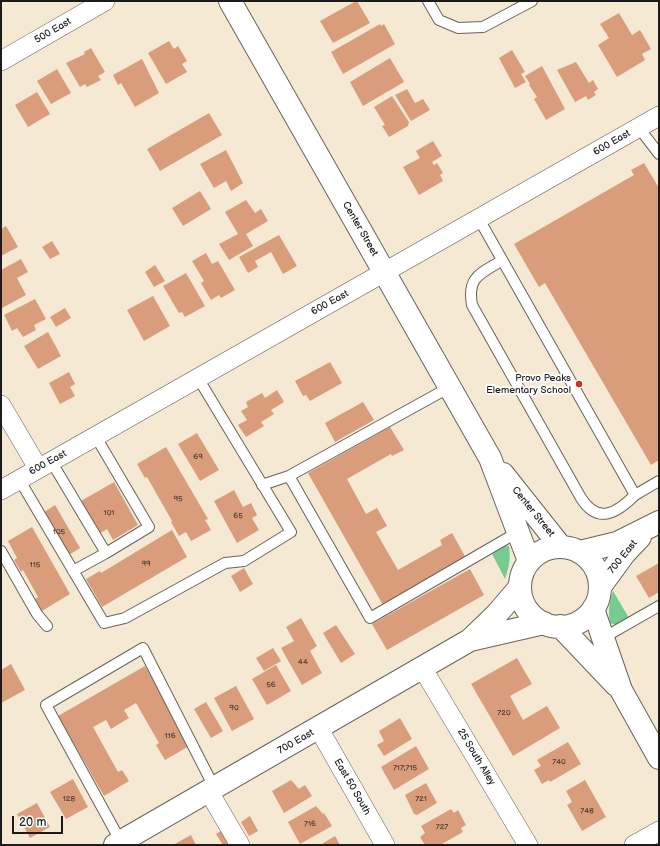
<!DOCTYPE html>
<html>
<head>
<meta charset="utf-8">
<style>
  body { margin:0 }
  #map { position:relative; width:660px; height:846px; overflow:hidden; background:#f5e9d4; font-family:"Balsamiq Sans",sans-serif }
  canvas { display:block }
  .frame { position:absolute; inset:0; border:2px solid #1c1c1c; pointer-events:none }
  .scale { position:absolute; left:12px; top:816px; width:51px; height:18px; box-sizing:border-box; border:2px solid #1c1c1c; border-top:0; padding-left:5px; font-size:12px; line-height:14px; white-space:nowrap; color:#1c1c1c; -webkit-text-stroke:3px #fff; paint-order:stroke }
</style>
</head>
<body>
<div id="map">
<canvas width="660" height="846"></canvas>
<div class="frame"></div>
<div class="scale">20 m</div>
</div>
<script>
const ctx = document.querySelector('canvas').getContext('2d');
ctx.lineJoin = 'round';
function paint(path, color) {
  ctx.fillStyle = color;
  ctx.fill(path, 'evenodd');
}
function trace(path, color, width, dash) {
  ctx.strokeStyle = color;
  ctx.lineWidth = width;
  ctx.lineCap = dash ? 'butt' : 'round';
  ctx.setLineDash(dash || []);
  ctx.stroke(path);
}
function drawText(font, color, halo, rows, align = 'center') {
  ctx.font = font + ' "Balsamiq Sans",sans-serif';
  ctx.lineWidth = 3.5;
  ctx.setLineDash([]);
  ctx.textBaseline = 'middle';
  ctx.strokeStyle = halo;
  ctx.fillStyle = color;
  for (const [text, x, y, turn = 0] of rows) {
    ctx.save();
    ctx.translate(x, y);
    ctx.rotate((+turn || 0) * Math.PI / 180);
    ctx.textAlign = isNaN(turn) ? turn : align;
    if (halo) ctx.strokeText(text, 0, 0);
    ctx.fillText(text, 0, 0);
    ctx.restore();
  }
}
const green = new Path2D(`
  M503,546H509C511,558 509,567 505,579L491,552Z
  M613,591L629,618L616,625L610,623C608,612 609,602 613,591Z`);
const building = new Path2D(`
  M356,1H357L370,23L333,43L320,21Z
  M619,13L632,35L640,30L651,49L642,54L645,60L617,77L598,45L609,38L600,24Z
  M380,24L381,26L384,24L395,44L343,74L331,52Z
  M169,41L174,49L178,46L187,61L182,64L187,72L166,84L148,53Z
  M91,48L105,72L98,76L101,80L87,87L85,84L80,87L66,63L85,54L84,52Z
  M512,50L525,72L521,74L526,82L515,88L499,58Z
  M390,58L404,82L363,106L350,82Z
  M142,59L159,93L135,107L121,83L118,85L113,75Z
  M576,62L589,83L593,80L598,89L594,92L596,95L588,100L586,96L575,102L557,70Z
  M542,66L565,109L546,120L534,99L537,97L529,85L530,84L525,76Z
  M57,69L71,93L51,104L37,81Z
  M407,89L415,103L423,99L430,110L411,121L395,95Z
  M37,92L50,114L28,127L15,105Z
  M392,96L409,122L408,126L389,137L382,126L385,125L374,107Z
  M209,113L222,135L160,171L147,149Z
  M433,141L442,156L432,162L434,165L437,163L443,173L440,175L443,181L419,195L403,167L420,158L416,151Z
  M226,150L243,183L231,191L226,181L214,188L200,164Z
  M644,163L659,188V460L651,465L545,283L539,287L514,244L634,175L631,170Z
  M200,191L211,209L183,226L172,208Z
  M246,200L255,213L261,209L268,221L246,234L253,246L229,260L219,244L238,234L225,212Z
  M6,226L18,247L1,256V229Z
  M279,235L297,266L283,274L271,252L255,261L258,267L248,273L239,257Z
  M52,241L60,254L50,259L42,247Z
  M206,253L212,264L218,261L235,290L221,298L219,295L211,300L201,283L204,281L192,261Z
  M21,259L28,272L17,278L26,295L2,308L1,270Z
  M155,265L165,281L154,287L145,272Z
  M186,273L205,306L185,317L182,312L179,313L163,286Z
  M153,296L170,326L144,341L127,310Z
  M35,299L46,319L34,325L36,330L23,337L17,328L12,331L4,315Z
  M65,308L71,318L56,327L50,317Z
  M48,332L61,356L38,369L24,346Z
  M330,362L342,383L310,401L306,395L303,396L295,381Z
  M69,372L75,384L70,387L75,396L60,404L49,383Z
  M277,390L284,402L271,410L274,414L261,422L264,426L246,437L238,425L247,420L241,411L248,407L246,402L262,393L265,398Z
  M363,402L374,420L335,442L325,423Z
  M390,427L404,450L392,456L391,454L347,479L366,514L377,508L387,526L376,532L398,570L442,545L440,540L452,533L466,558L383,605L308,473Z
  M197,433L219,470L200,481L178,444Z
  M166,447L208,519L205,520L211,530L191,541L186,532L179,536L171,522L172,521L147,477L145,478L137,464Z
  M114,482L138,525L113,540L107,529L99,534L81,501Z
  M234,490L243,507L251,503L257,515L252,518L259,530L237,543L214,501Z
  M55,505L80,548L64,558L38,516Z
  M32,527L70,594L42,611L35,599L38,597L23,570L21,572L14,560L17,558L8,541Z
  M172,530L187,557L102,607L86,579L100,571L101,573Z
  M659,563V592L649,598L636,576Z
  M244,568L253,584L240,592L231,576Z
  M470,569L484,595L387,650L372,624Z
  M301,618L317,646L310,651L322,673L302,685L281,648L294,641L286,627Z
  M336,625L355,654L341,663L323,633Z
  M273,648L281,661L264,671L256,658Z
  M517,658L532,684L510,696L523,720L547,706L560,728L513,756L471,684Z
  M11,664L25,690L1,703V670Z
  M276,665L291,691L267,705L252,679Z
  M145,666L191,745L165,760L156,745L159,743L136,703L124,710L129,718L111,729L106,720L93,727L118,772L122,770L129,781L104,796L58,716Z
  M236,686L254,719L232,731L214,698Z
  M206,702L223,731L211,738L194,709Z
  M400,718L412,739L384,756L377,745L384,741L379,731Z
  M568,742L581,764L550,782L549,780L542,784L534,770L541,766L537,760Z
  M416,746L429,769L394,790L381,767Z
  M73,779L88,807L66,819L50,792Z
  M291,780L299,789L305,785L312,796L284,813L272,791Z
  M585,780L606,817L582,831L567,805L572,802L566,791Z
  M426,783L437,803L417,815L414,814L405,795Z
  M37,803L50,827L30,838L17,814Z
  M316,806L323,814L324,813L332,826L300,844L288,822Z
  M451,809L454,813L458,810L466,825L461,828L463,832L440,845H425L420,837L425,833L421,826Z
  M250,816L258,831L249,836L241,822Z
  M224,829L234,845H223L216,834Z
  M191,835L196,845H173Z
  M335,836L340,845H320Z`);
const service = new Path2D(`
  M428,1L439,20L458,28L483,27L532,1
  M639,128L659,154
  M479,219L635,495L659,481
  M501,261C480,274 467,277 472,305L581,498C598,525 617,513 635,495
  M96,437L149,527L106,553
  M51,461L106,553L73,571
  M289,476L370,618L518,532
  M19,479L104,623L125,618L225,563L244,561L291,532L198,378
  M262,485L289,476L450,387
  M1,551L37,614L47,626
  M603,638L659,606
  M121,842L46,705L143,648L215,789`);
const minor = new Path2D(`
  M1,61L105,1
  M1,405L38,468
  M1,490L659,116
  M423,669L528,845
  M319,729L385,845
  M209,792L240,845
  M634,845L659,831`);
const tertiary = new Path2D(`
  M230,1L490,458L529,561
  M503,474L561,547
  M520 587a40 40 0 1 1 80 0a40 40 0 1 1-80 0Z
  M580,552L617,543L659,522
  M600,587L624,554L640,537
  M593,609L621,690L659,758
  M560,626L616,685
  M470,640L544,623
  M115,845L470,640L496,615L520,587`);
const markers = [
  [579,384,4,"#c8321e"]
];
const numberNames = [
  ["69",198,457],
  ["95",178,499],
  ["101",109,513],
  ["65",238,516],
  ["105",59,532],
  ["99",146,564],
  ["115",35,565],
  ["44",303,662],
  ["56",271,685],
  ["90",234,708],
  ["720",504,713],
  ["116",170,736],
  ["740",559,762],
  ["717;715",405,768],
  ["128",69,799],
  ["721",421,799],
  ["748",587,811],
  ["716",310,824],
  ["727",442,827]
];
const streetNames = [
  ["500 East",53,31,-30],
  ["600 East",612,143,-30],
  ["Center Street",360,229,60],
  ["600 East",330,303,-29],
  ["600 East",48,463,-29],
  ["Center Street",533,512,51],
  ["700 East",623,557,-51],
  ["700 East",296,742,-30],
  ["25 South Alley",476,757,59],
  ["East 50 South",352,787,60]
];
const poiNames = [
  ["Provo Peaks",571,378],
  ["Elementary School",571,390]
];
paint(green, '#76cc90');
paint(building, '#da9d7b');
trace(service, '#68645c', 12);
trace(minor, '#68645c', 20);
trace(tertiary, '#68645c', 24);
trace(service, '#fff', 10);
trace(minor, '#fff', 19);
trace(tertiary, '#fff', 22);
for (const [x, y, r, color] of markers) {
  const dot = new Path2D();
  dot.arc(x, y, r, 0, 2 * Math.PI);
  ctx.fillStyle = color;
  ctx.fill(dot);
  trace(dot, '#fff', 1.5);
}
drawText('8px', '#4c3c34', null, numberNames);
drawText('10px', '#1c1c1c', '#fff', streetNames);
drawText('10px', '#1c1c1c', '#fff', poiNames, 'right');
</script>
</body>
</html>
